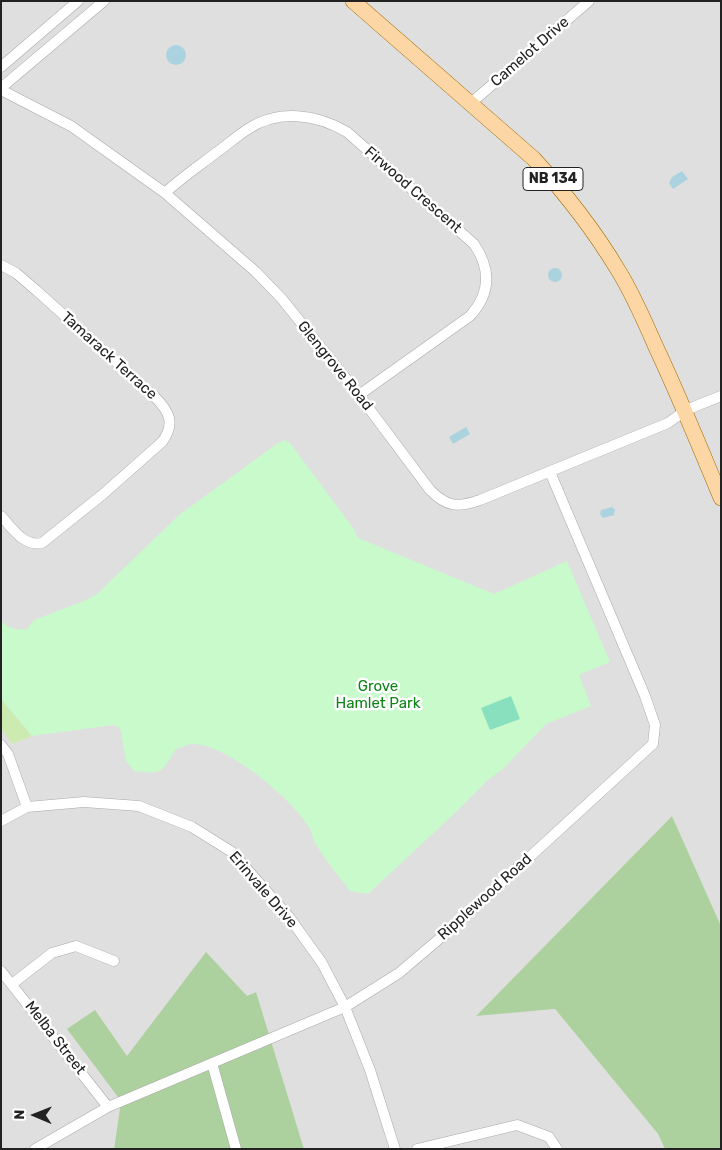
<!DOCTYPE html>
<html>
<head>
<meta charset="utf-8">
<style>
  body { margin:0 }
  #map { position:relative; width:722px; height:1150px; overflow:hidden; background:#f2efe9; font-family:Rubik,sans-serif }
  canvas { display:block }
  .frame { position:absolute; inset:0; border:2px solid #222; pointer-events:none }
  .north { position:absolute; left:10px; top:1090px; width:50px; height:50px; -webkit-text-stroke:4px #fff; paint-order:stroke; rotate:271deg; font-size:14px; font-weight:700; line-height:20px; text-align:center; color:#222 }
  .north::after { content:''; display:block; margin:auto; width:18px; height:22px; background:#222; clip-path:polygon(50% 0,100% 100%,50% 72%,0 100%) }
</style>
</head>
<body>
<div id="map">
<canvas width="722" height="1150"></canvas>
<div class="frame"></div>
<div class="north">N</div>
</div>
<script>
const ctx = document.querySelector('canvas').getContext('2d');
ctx.lineJoin = 'round';
function paint(path, color) {
  ctx.fillStyle = color;
  ctx.fill(path, 'evenodd');
}
function trace(path, color, width, dash) {
  ctx.strokeStyle = color;
  ctx.lineWidth = width;
  ctx.lineCap = dash ? 'butt' : 'round';
  ctx.setLineDash(dash || []);
  ctx.stroke(path);
}
function drawText(font, color, halo, rows, align = 'center') {
  ctx.font = font + ' Rubik,sans-serif';
  ctx.lineWidth = 5;
  ctx.setLineDash([]);
  ctx.textBaseline = 'middle';
  ctx.strokeStyle = halo;
  ctx.fillStyle = color;
  for (const [text, x, y, turn = 0] of rows) {
    ctx.save();
    ctx.translate(x, y);
    ctx.rotate((+turn || 0) * Math.PI / 180);
    ctx.textAlign = isNaN(turn) ? turn : align;
    if (halo) ctx.strokeText(text, 0, 0);
    ctx.fillText(text, 0, 0);
    ctx.restore();
  }
}
const residential = new Path2D(`
  M1,1H721V926L672,816L477,1015L555,1009L658,1134L665,1149H304L255,992L247,997L121,1101L114,1149H1Z`);
const grass = new Path2D(`
  M1,699L32,736L12,744L1,728Z`);
const forest = new Path2D(`
  M672,816L721,926V1149H665L658,1134L555,1009L476,1016Z
  M206,952L247,996L256,992L304,1149H114L121,1101L67,1029L95,1010L127,1056Z`);
const park = new Path2D(`
  M285,440L290,443L354,529L358,538L494,594L567,561L610,662L579,675L591,706L546,724L504,768L488,780L454,814L368,894L350,891C338,875 324,859 314,841C312,837 312,831 309,827C292,799 227,744 193,744C187,744 180,748 175,750C161,774 162,774 134,771L126,761L120,728L113,725L32,736L1,699V621C9,629 16,630 27,629L34,620L86,600L97,594L179,515L278,443Z`);
const pitch = new Path2D(`
  M511,696L520,719L490,730L481,708Z`);
const water = new Path2D(`
  M166 55a10 10 0 1 1 20 0a10 10 0 1 1-20 0Z
  M682,171L688,179L673,189L669,183L672,177Z
  M548 275a7 7 0 1 1 14 0a7 7 0 1 1-14 0Z
  M466,427L470,434L453,444L449,437Z
  M612,507L615,510L614,515L603,518L600,514L601,510Z`);
const minor = new Path2D(`
  M1,67L78,1
  M1,88L104,1
  M1,90L71,126L165,193L256,272L282,299L359,395L430,490C447,507 457,508 480,500L668,423L686,410L721,396
  M471,103L589,1
  M165,193C181,178 199,166 217,152C227,145 237,136 248,129C279,109 316,114 347,132L474,244C491,269 491,293 470,316L359,395
  M1,265L16,273L37,291L154,396C169,411 176,423 162,442L102,495L42,543C24,547 12,528 1,516
  M1,745L8,754L27,807
  M1,821L27,807L84,802L139,806L192,827L232,852L289,917L322,963L345,1007L370,1070L395,1149
  M1,971L108,1107
  M12,984L52,953L76,946L114,961
  M212,1063L236,1149
  M35,1149L108,1107L345,1007L399,973L452,928L653,744L655,725L645,696L550,472
  M417,1149L517,1125L549,1137L557,1149`);
const primary = new Path2D(`
  M353,1L534,159C565,193 594,230 618,270C633,294 644,320 655,345C679,396 700,447 721,498`);
const shields = [
  [553,179,60]
];
const shieldNames = [
  ["NB 134",553,179]
];
const streetNames = [
  ["Camelot Drive",530,52,-41],
  ["Firwood Crescent",413,190,41],
  ["Tamarack Terrace",109,356,42],
  ["Glengrove Road",335,366,51],
  ["Erinvale Drive",263,890,49],
  ["Ripplewood Road",485,897,-42],
  ["Melba Street",55,1038,52]
];
const parkNames = [
  ["Grove",378,687],
  ["Hamlet Park",378,704]
];
paint(residential, '#e0dfdf');
paint(grass, '#cdebb0');
paint(forest, '#add19e');
paint(park, '#c8facc');
paint(pitch, '#88e0be');
paint(water, '#aad3df');
trace(minor, '#a9a9a9', 11);
trace(primary, '#a06b00', 16);
trace(minor, '#fff', 10);
trace(primary, '#fcd6a4', 15);
for (const [x, y, w] of shields) {
  const box = new Path2D();
  box.roundRect(x - w / 2, y - 11.5, w, 23, 4);
  ctx.fillStyle = '#fff';
  ctx.fill(box);
  trace(box, '#222', 1);
}
drawText('bold 14px', '#222', null, shieldNames);
drawText('15px', '#222', '#fff', streetNames);
drawText('15px', '#0c8416', '#fff', parkNames);
</script>
</body>
</html>
